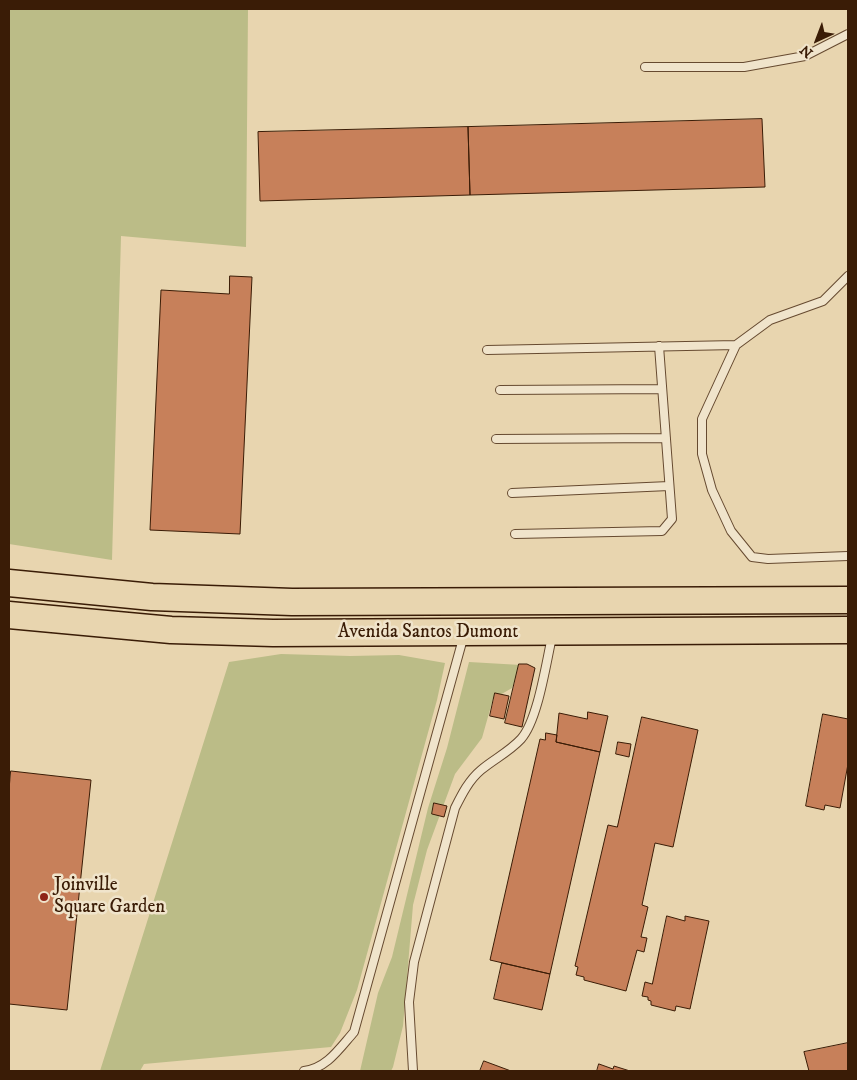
<!DOCTYPE html>
<html>
<head>
<meta charset="utf-8">
<style>
  body { margin:0 }
  #map { position:relative; width:857px; height:1080px; overflow:hidden; background:#e8d5af; font-family:"IM FELL DW Pica",serif }
  canvas { display:block }
  .frame { position:absolute; inset:0; border:10px solid #3a1c06; pointer-events:none }
  .north { position:absolute; left:792px; top:15px; width:50px; height:50px; -webkit-text-stroke:4px #f0e4cb; paint-order:stroke; rotate:223deg; font-size:14px; font-weight:700; line-height:20px; text-align:center; color:#3a1c06 }
  .north::after { content:''; display:block; margin:auto; width:18px; height:22px; background:#3a1c06; clip-path:polygon(50% 0,100% 100%,50% 72%,0 100%) }
</style>
</head>
<body>
<div id="map">
<canvas width="857" height="1080"></canvas>
<div class="frame"></div>
<div class="north">N</div>
</div>
<script>
const ctx = document.querySelector('canvas').getContext('2d');
ctx.lineJoin = 'round';
function paint(path, color) {
  ctx.fillStyle = color;
  ctx.fill(path, 'evenodd');
}
function trace(path, color, width, dash) {
  ctx.strokeStyle = color;
  ctx.lineWidth = width;
  ctx.lineCap = dash ? 'butt' : 'round';
  ctx.setLineDash(dash || []);
  ctx.stroke(path);
}
function drawText(font, color, halo, rows, align = 'center') {
  ctx.font = font + ' "IM FELL DW Pica",serif';
  ctx.lineWidth = 5;
  ctx.setLineDash([]);
  ctx.textBaseline = 'middle';
  ctx.strokeStyle = halo;
  ctx.fillStyle = color;
  for (const [text, x, y, turn = 0] of rows) {
    ctx.save();
    ctx.translate(x, y);
    ctx.rotate((+turn || 0) * Math.PI / 180);
    ctx.textAlign = isNaN(turn) ? turn : align;
    if (halo) ctx.strokeText(text, 0, 0);
    ctx.fillText(text, 0, 0);
    ctx.restore();
  }
}
const green = new Path2D(`
  M9,9H248L246,247L121,236L112,560L9,544Z
  M281,654L350,656L399,655L445,663L437,700L357,990L340,1033L331,1047L144,1064L140,1071H100L229,662Z
  M469,662L521,665L512,688L493,699L482,738L455,774L427,850L413,905L403,1026L393,1067L391,1071H360L378,993L392,957L428,808L447,748Z`);
const building = new Path2D(`
  M762,119L765,187L470,195L468,127Z
  M468,127L470,195L260,201L258,132Z
  M230,276L252,277L240,534L150,530L161,290L229,294Z
  M519,664H527L535,668L522,727L505,723Z
  M495,693L509,696L504,719L490,716Z
  M588,712L608,716L600,752L556,742L559,713L587,719Z
  M823,714L848,719V764L840,808L825,805L824,810L806,806Z
  M642,717L698,730L673,847L655,843L642,905L648,907L641,937L647,938L644,952L637,950L626,991L584,980V977L576,975L578,967L575,966L608,825L617,827Z
  M546,733L557,735L556,742L600,752L550,974L490,960L540,739L545,740Z
  M618,742L631,744L629,757L616,754Z
  M11,771L91,780L67,1010L9,1004V790Z
  M434,803L447,806L444,817L432,814Z
  M667,916L685,921V916L709,921L690,1009L676,1006L675,1011L651,1005V1001L648,1000V997L642,996L645,982L652,984Z
  M502,963L550,974L542,1010L494,999Z
  M848,1043V1071H809L804,1052Z
  M484,1061L511,1071H480Z
  M599,1064L613,1069L614,1066L630,1071H597Z`);
const service = new Path2D(`
  M645,67H744L805,56L848,34
  M848,276L823,301L770,320L736,345L702,419V454L712,490L731,531L752,557L768,559L848,556
  M487,350L736,345
  M500,390L662,389
  M496,439L666,438
  M512,493L669,486
  M515,534L662,531L672,519L659,346
  M304,1071C327,1068 339,1049 354,1032L464,635
  M413,1071L409,1002L414,962L455,808C462,794 469,780 481,770C494,759 509,752 521,739C538,720 546,663 552,637`);
const primary = new Path2D(`
  M9,583L152,597L292,602L848,600
  M9,615L171,630L273,633L848,630`);
const markers = [
  [44,897,5,"#8f2418"]
];
const streetNames = [
  ["Avenida Santos Dumont",428,633]
];
const poiNames = [
  ["Joinville",54,886],
  ["Square Garden",54,908]
];
paint(green, '#bbbc87');
paint(building, '#c7805a');
trace(building, '#3a1c06', 1);
trace(service, '#664a30', 10);
trace(primary, '#3a1c06', 29);
trace(service, '#f0e4cb', 8);
trace(primary, '#e8d5af', 26);
for (const [x, y, r, color] of markers) {
  const dot = new Path2D();
  dot.arc(x, y, r, 0, 2 * Math.PI);
  ctx.fillStyle = color;
  ctx.fill(dot);
  trace(dot, '#f0e4cb', 2);
}
drawText('19px', '#3a1c06', '#f0e4cb', streetNames);
drawText('19px', '#3a1c06', '#f0e4cb', poiNames, 'left');
</script>
</body>
</html>
